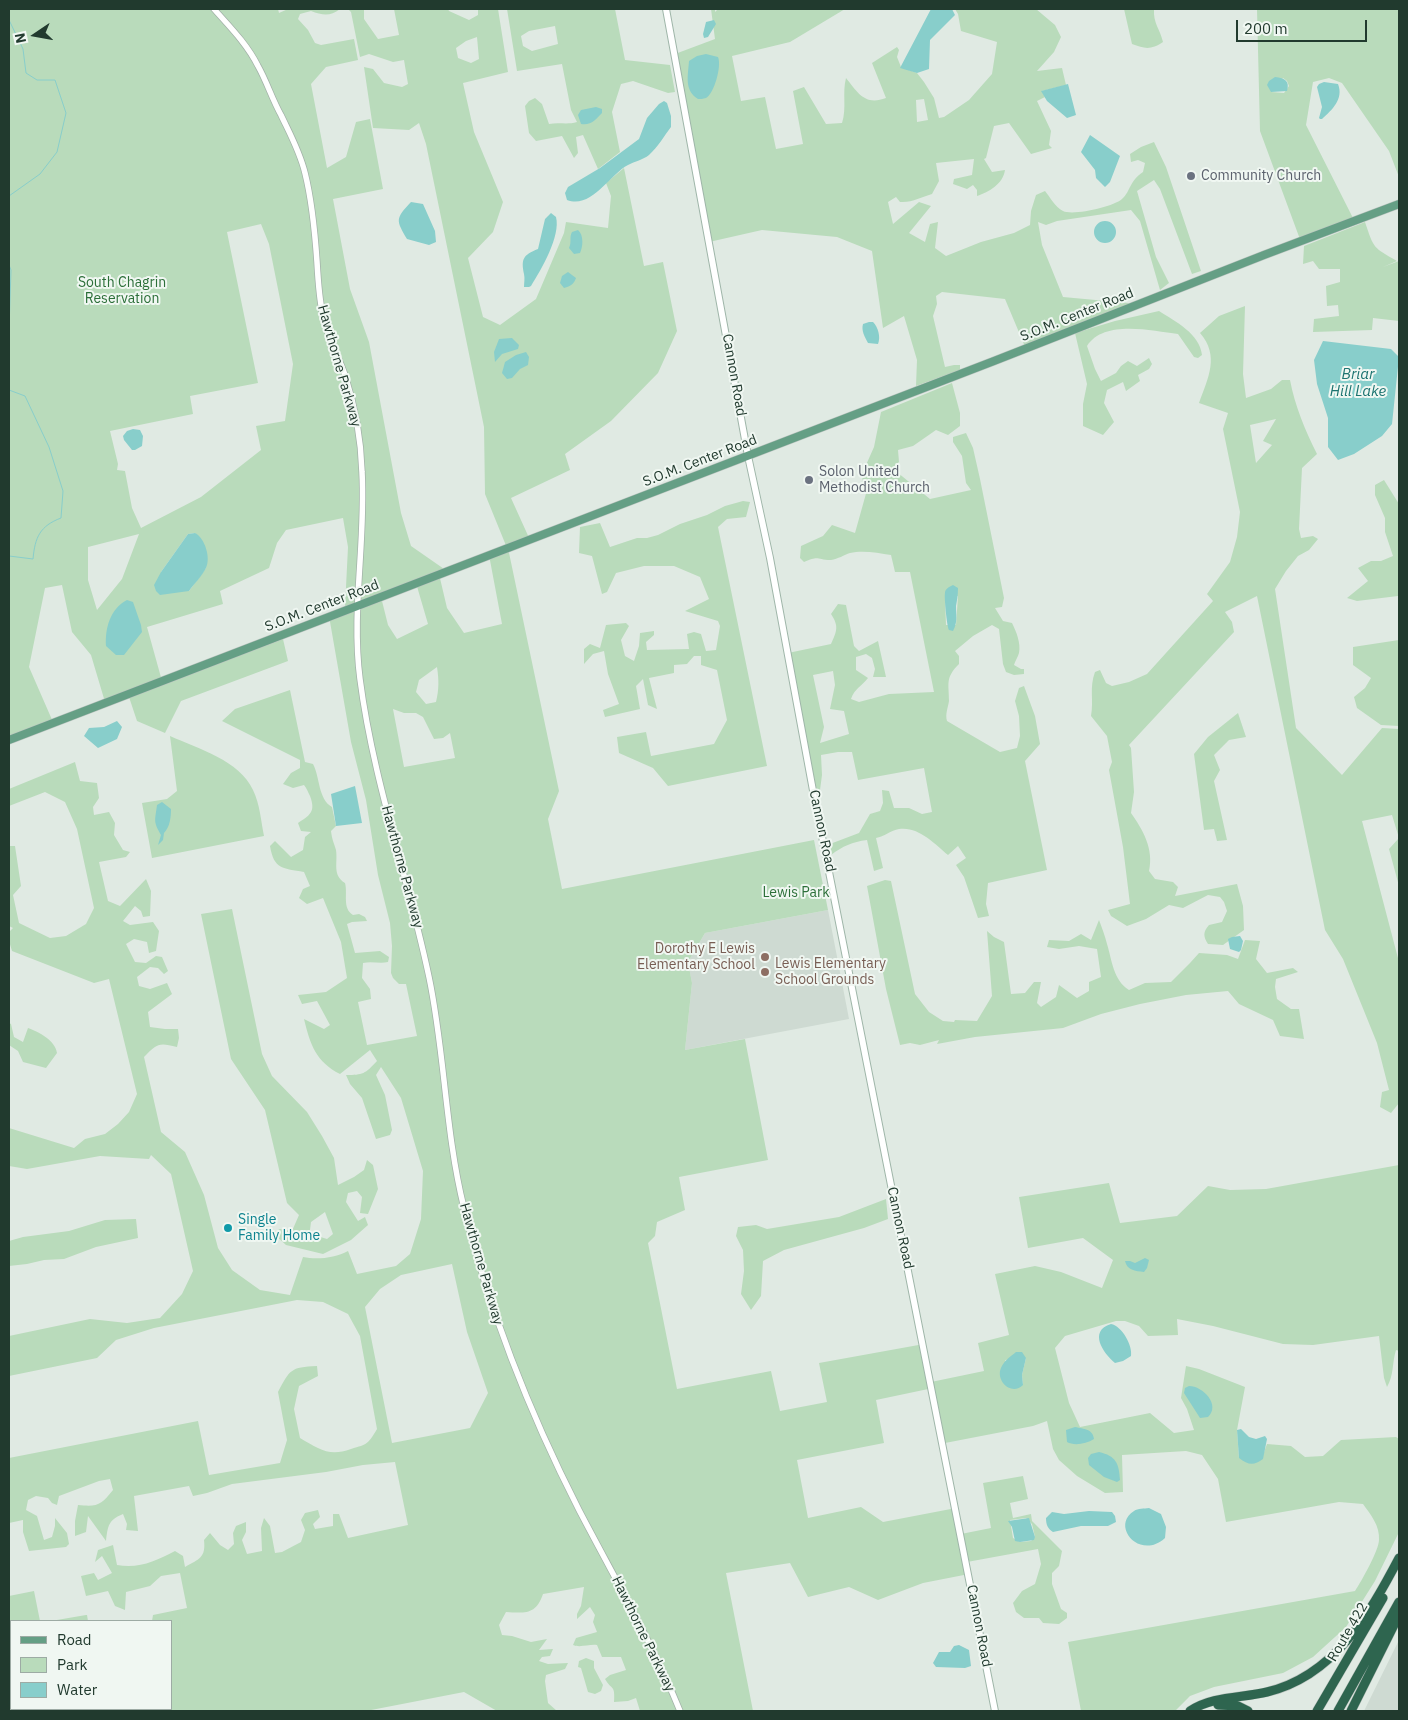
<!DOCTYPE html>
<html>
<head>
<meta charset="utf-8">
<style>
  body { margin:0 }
  #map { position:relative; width:1408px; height:1720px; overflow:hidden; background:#e0eae3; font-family:"IBM Plex Sans",sans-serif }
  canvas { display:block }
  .frame { position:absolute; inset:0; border:10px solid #213a2e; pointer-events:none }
  .legend { position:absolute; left:10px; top:1620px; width:162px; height:90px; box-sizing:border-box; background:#f0f7f2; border:1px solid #9daba4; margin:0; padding:6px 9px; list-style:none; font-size:15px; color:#213a2e }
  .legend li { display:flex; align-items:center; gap:10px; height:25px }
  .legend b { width:25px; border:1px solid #9daba4 }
  .north { position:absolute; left:10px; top:10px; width:50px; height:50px; -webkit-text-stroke:4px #f0f7f2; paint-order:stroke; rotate:258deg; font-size:14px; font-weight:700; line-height:20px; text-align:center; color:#213a2e }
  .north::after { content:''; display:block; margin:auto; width:18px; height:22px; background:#213a2e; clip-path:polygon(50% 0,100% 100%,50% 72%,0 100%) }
  .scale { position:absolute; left:1236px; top:20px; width:131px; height:22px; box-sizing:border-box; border:2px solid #213a2e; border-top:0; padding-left:6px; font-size:15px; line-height:18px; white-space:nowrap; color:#213a2e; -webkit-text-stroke:4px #f0f7f2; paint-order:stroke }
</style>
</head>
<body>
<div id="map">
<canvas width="1408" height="1720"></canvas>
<div class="frame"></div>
<ul class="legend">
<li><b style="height:6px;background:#659f85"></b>Road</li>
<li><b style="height:14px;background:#b9dbbb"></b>Park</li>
<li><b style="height:14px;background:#88cecb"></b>Water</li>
</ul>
<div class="north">N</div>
<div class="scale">200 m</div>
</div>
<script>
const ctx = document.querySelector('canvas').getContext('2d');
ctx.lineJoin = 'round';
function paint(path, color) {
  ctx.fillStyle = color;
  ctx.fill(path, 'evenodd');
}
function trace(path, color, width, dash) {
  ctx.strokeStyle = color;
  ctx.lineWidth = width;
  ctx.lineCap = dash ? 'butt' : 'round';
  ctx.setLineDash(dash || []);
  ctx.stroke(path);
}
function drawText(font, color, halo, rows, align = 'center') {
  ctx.font = font + ' "IBM Plex Sans",sans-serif';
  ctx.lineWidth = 4;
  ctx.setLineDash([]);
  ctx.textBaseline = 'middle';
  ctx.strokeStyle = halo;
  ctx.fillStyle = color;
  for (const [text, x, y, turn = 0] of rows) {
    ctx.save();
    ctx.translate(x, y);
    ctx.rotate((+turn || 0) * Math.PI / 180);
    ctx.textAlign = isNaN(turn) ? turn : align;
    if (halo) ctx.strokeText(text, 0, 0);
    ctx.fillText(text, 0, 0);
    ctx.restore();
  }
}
const built = new Path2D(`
  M828,910L849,1019L685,1050L692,983L688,962L705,933Z
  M1399,1640V1711H1364Z`);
const green = new Path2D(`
  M9,9H278L279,13L288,9H340C330,17 322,15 311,11L300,14L298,19L308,30L315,43L321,45L354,39L358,60L326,67L311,84L327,168L346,157L356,122L370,119L383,189L333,199L350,289L369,342L401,513L411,546L447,571L439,574L447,608L464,633L502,624L489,555L507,548L485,494L484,427L426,144L419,123L409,130L373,128L364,67L373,69L384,83L402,87L408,84L404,60L393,62L369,54L360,57L351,12L348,9H364V19L378,39L399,35L394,9H448L449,11L469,20L478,15V9H498L508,72L463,83L474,132L503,202L493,232L468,258L483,317L500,325L536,299L564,233L566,222L608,228L611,196L606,183L624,168L644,266L663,262L677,331L658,373L611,421L565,454L570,470L511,498L530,540L508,548L559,791L548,819L562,889L814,840L828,910L705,933L688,962L692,983L685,1050L745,1039L768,1160L679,1177L685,1210L657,1222L655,1236L648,1243L677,1389L771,1371L780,1411L827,1402L819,1363L924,1344L931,1382L984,1371L978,1343L1009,1335L995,1274L1035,1266L1061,1272L1102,1288L1113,1260L1083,1238L1028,1248L1019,1197L1109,1183L1120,1223L1177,1216L1208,1186L1230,1190L1266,1189L1399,1165V1351L1396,1350C1392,1363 1394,1375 1387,1387L1384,1378L1379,1336L1313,1345L1283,1344L1213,1326L1177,1319L1178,1335L1148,1336L1139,1326L1125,1321H1116L1065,1336L1055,1348L1069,1403L1080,1427L1150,1413L1174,1433L1194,1430L1187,1409L1181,1398L1186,1366L1199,1369L1245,1387L1237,1430L1239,1458L1264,1452L1267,1444L1291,1446L1305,1457L1323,1456L1341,1440L1396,1437L1399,1439V1532L1375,1581L1346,1627L1313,1657L1283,1673L1214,1687L1190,1696L1175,1711H1081L1068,1642L1355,1591C1361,1582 1379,1550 1379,1540C1380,1526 1371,1515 1363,1504L1339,1502L1226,1522L1218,1479L1202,1455L1186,1451L1122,1455L1123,1492L1105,1493L1077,1476L1059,1460L1053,1449L1047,1421L1033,1426L945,1443L938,1406L933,1388L876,1400L884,1443L797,1460L808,1518L861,1507L883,1522L956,1508L961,1534L991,1528L983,1483L1023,1476L1028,1499L1010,1503L1013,1518L1031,1514L1032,1521L1062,1551L1059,1566L1052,1573V1584L1061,1609L1067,1613V1618L1059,1624L1043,1623L1039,1618H1024L1016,1612L1013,1603L1022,1591L1035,1584L1041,1564L1038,1549L967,1562L969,1574L923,1583L878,1600L849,1587L808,1597L790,1563L726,1573L753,1711H640L636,1698L628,1701L614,1702C615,1684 612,1691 605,1679L610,1675L626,1670L621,1657H602L597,1645C589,1644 580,1648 573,1645L576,1638L597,1632L593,1622L595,1615L590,1607L577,1619V1614L581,1606L584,1587L543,1594C536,1615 525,1613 506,1612L499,1625L502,1635L512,1636L531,1642L547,1639L539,1650L553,1649L550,1656L542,1657L539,1661L548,1664L568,1663L565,1669L546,1675L545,1681L548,1703L557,1711H497L464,1692L366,1711H144L143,1709H171V1621H152L153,1615L187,1608L180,1573L161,1576L150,1586L126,1592L125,1610L115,1606L108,1591L86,1596L81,1576L94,1573L98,1580L112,1573L102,1556L95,1562L98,1550L113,1545L117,1565C139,1569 156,1561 175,1551L183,1556L185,1567C199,1559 206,1558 204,1540L210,1533L220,1545L228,1550L234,1544L233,1533L236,1526L246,1522V1532L242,1540L247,1554L262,1551L261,1528L264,1518L270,1526L275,1553L282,1552L301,1542L305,1530L301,1520L305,1513L318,1510L320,1517L313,1524L315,1529L333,1526V1514H339L348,1538L408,1525L395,1462L363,1465L326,1472L232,1484L207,1493L193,1496L189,1486L134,1496L138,1531L126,1530L127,1524L123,1514C108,1520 108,1526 106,1541L88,1516L86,1532L75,1536V1521L78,1505C98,1507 101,1505 113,1490L110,1479L99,1481L59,1496L57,1505L52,1503L48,1498L36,1496L28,1500L26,1510L37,1516L44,1540L52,1537L55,1526V1518L67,1533L69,1544L66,1547L29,1551L23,1532V1520L9,1523V1458L198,1421L209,1475L280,1463L287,1440L278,1392C290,1370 290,1367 317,1366L318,1376L299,1386L294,1409L300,1438C319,1449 329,1457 351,1449C368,1444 368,1444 377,1429L360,1336L348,1314L323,1302L297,1300L154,1328L116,1340L97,1358L9,1376V1336L90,1319L127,1323L160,1318L182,1294L193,1271L171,1174L151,1155L149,1159L100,1156L27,1169L9,1166V1128L74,1148L85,1139L105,1134L118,1124L129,1112L137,1094L109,979L94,983L12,951L9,941V932L13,928L9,926V846H15L21,886L13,895L19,923L50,938L66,936L86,924L94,908L77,829L65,802L45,792L9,806V789L75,762L80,781L97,783L99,798L93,807L94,815L109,812L115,823L114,835L123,850L130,852L126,857L99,862L108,901L120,906L146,879L151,891L150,916L143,917L141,911L135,906L123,921L130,925L153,922L159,931L156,951L149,953L147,942L134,939L126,944L135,962L146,963L156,956L162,957L168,971L164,974L158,968L150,967L137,977L139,986L150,989L167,983L172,994L148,1012L150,1027L165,1029H178L179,1038L177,1047C158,1042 157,1044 144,1057L161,1132L185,1152L204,1195L218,1248L232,1270L260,1290L290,1295L303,1257C317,1260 335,1258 348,1251L357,1274L396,1266L410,1254L421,1219L423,1171L401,1098L381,1067L376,1075L385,1095L392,1130L390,1135L376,1139L362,1098L350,1084L346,1075C363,1075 365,1074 377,1061L370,1050L340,1074C316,1062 310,1044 304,1019L324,1029L330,1025L317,1001L302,1004L298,995L326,992L347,978L341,942L323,898L307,904L299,898L303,889L310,886L304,872C283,868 274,870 270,846L275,841L291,857L303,850L305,837L311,832L301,831L298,823C310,815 316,812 310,796C308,792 307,789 304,785L293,788L283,784L291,773L300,768V760L222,721L235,709L290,690L305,762L313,764C320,777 318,799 332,807L336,826L331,831C332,840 334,843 336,850C338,863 332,875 345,883C348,894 342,908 353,915L359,914L365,917L367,921L352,922L347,924L355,953L380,951L389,957L388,962C380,964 372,961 363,963L362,978L370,989L371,999L358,1002L367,1045L417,1036L406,984H399L393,978L391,973L392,946L390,923L378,875L366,800L351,742L329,616L345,607L348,547L343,518L286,530L277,543L269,568L220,591L223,604L147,627L162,681L105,702L91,655L72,632L62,585L45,588L29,667L53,722L9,740ZM477,37L479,59L471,63L458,58L456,48L466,41ZM261,224L269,244L293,364L285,421L256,426L261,450L201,497L141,528L132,508L125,471L117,470L118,464L110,431L193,414L190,396L258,383L227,232ZM195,533L207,554L206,568L189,591L161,572L188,534ZM139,534L122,579L97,610L88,580V547ZM416,583L428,624L397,639L388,625L382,601L372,604ZM437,667C439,680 439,690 436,702L426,704L416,692L419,680ZM393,709L404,713H416L423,717L434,739L443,738L450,733L455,758L404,767ZM452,1264L467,1332L488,1393L470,1428L392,1443L365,1307L380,1289L401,1275ZM1026,1358L1022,1375L1023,1385L1005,1360ZM1026,1518L1032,1524L1035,1537L1031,1541L1020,1542L1013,1538L1010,1520Z
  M507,9H615L625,60L670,65L675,92L668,93L633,81L621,84L612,112L620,152L598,169L583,135L576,137L578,153L574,158L562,136L536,141L529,133L525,106L529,101L535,98L542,104L549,124C559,122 567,125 577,122L571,110L562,64L517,71ZM555,26L558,44L532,51L523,46L521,36L529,31Z
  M711,9H715V12L718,9H845L790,42L732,56L741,101L765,97L776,149L803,144L793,91L804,87L826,124L842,123C847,108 842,93 846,78C858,93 865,106 886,98L872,63L897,47L899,50L897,57L901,67L917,73L924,82L934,98L939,118L944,117L969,100L992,74L997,42L961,31L958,14L955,9H1036L1055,25L1061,37L1054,52L1037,71L1062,68L1066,85L1042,91L1045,97L1037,101L1051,131L1049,145L1052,148L1031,154L1009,123L994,126L986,158L984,159L992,172L1005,170C1003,184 989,192 977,196V190L973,185L967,189L953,184L954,179L972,175L974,159L936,163L939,181L932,194C921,197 912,203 900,202L896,197L888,202L893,224L919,202L931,206L909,233L925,242L930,224L938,222L935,248L946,256L981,242L1014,233L1030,225L1031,211L1036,195L1045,191C1050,197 1055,207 1063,211C1073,216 1113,207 1122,199C1131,191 1129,181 1143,172L1145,163L1138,160L1131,162L1130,154L1141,147L1154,142L1166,167L1201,271L1192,274L1160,189L1154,180L1137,191L1156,257L1169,283L1160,290L1140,221L1131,210L1057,221L1046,225L1038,222L1042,245L1063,297L1139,304L1026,349L1005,299L942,292L936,296L937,304L933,316L945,367L954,365H960V370L916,386L917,360L904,316L883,328L872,251L837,237L762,230L709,242L675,54L715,39ZM924,99L928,120L917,122L916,100Z
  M1124,9H1154C1153,23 1160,29 1163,42C1151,50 1145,49 1132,44Z
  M1257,9H1399V177L1389,151L1342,83L1329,78L1313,82L1306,125L1355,222L1301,242L1260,131ZM1283,78L1287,81L1289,86L1284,93L1271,92Z
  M1365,222C1374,249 1373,247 1397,261L1383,267L1399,261V321L1373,318L1372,330L1313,332L1314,319L1339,316L1338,305L1327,306L1326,286L1340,282V269H1319L1313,261L1303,264L1304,246Z
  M1245,306L1243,374L1246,398L1271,389L1282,380H1290C1295,406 1305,430 1317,454L1302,468L1299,529L1301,538L1313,536L1318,539L1309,550L1298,556L1286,571L1275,589L1296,728L1342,775L1382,728L1399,729V886L1389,849L1399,838L1392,815L1362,821L1399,962V1103L1391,1113L1380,1107L1382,1092L1389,1090L1377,1043L1343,959L1325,930L1257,596L1225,612L1232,622L1234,632L1129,745L1131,748L1134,792L1131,813C1143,830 1154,849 1149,871L1155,879L1173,882L1178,887L1175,896L1237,884L1243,906L1244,930L1223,945L1208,944C1203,936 1203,932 1209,925L1222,922L1227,911L1224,902L1220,897L1208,895L1183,908L1169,905L1146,919L1127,926L1111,916L1108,910L1130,904L1123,847L1109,770L1112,762L1107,736L1091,716C1094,700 1089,688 1095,672L1100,670L1106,683L1112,686L1129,682L1147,674L1213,601L1207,594L1230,562L1237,537L1240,512L1223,429L1228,413L1199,403C1208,378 1220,356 1200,333L1219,316ZM1276,419L1263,441L1272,445L1256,463L1250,425Z
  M1159,311C1175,321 1200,334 1202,355L1198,358L1194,357L1178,334C1152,331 1104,319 1087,346L1095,369L1101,381L1116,373L1121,366L1128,361L1137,366L1149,358L1152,364L1149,369L1138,375L1140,381L1126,391L1123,382L1107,390L1104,403L1114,422L1103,435L1083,426V404L1087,384L1075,333L1115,321Z
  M952,383L960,413V426L948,435L936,430L913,446L898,450L899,462L892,468L930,499L971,490L966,483L962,456L953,442V437L966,433L973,448L980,479L1004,598L1002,607L995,608L1003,621L1012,623C1016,631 1021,643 1019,653C1018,657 1015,661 1014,665L1021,669H1024V674L1014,675L1006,672L1003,664L999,629L992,625L973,636L955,651L959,656V664C945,678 949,683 949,701C948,708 945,714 947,721L1000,752L1017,748L1020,736L1019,716L1015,701L1019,688L1024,686L1035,716L1040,744L1025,761L1047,870L988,883L986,904L989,916L978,918L964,877L956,865L966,858L958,846L948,855C934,843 918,826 899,829C891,830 884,837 876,838L883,868L874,871L867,840C852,842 843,846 831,855L830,844L859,833L870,814L880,811L883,803L882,790L889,791L894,808H909L922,814L932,812L924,768L858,780L852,752H838L821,755L822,775L820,790L817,791L788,653L831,644C837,631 839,626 831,614L838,604L846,605L854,646L859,651L878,641L886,677H873L875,669L872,658L866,654L856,657V670L868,678C861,687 855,688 851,699L859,702L889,694L934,692L910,572H895L891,555C878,553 863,550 850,553C844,555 838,559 831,560C816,560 820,555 804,562L800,558L801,546L823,536L832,525L855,533L867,490L863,484L862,474L874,447L881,412ZM958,596L956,625H946L945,599ZM833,671L835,685L830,709L844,711L849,734L820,743L824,727L813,675Z
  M1384,480L1399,504V603L1398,596L1357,601L1347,598L1368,581L1358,568L1371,561H1381L1393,556L1385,532V518L1375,495V485Z
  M743,501L750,502L746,517L727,519L718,527L767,766L668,786L653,768L619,753L617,737L646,732L651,756L714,744L727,720L717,670L701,665V656H694L687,664L674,665V673L649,678L657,709L648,705L643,679L636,686L640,709L605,717L603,710L619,704L608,674L604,651L593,654L584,664V649L590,644L600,648L606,625L626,623L629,626L621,640L625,656L634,661L639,646L640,633L654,631V635L646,642L647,650L689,649L687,634L694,632L701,634L706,651L716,650L720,626L718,621L685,611L709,599L700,577L674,566H644L616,573L607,592L602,594L592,556L579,553L580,527L600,523L610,547L637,538H647L658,535L680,524L707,515L725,506Z
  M283,639L288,661L181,701L165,733L137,721L129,697Z
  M1399,640V726L1381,725L1357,708L1354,697L1365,688L1371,678L1353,665V647Z
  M1238,713L1246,737L1229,740L1214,755L1220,770L1214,781L1227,840L1217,841L1214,829L1204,830L1194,754L1208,737Z
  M170,736C199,749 239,760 253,790C260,804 261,822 264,836L152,858L142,803L167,799L177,791Z
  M885,880L891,881L915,994L929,1012L943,1021L954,1022L955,1020L977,1021L992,996L987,931L994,937L1004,942L1011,994L1025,993L1034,982H1041L1037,1003L1041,1007L1056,997L1059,985L1077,998L1089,991V982L1101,977L1097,949L1079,946L1059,949L1047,947L1049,940L1069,941L1081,934L1091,940L1099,920C1102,928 1105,936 1107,944C1112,960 1113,980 1129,990L1145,983L1171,982L1190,963L1199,953L1227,955L1238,959L1245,940L1260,941L1256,959L1267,973L1293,968L1298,972L1276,979L1275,987L1277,999L1291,1009H1299L1304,1039L1280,1036L1273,1020L1239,1004L1228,991L1186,995L1140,1004L1101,1014L1063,1028L975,1037L937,1044L939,1040L920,1045L910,1043L900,1045L886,989L867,886Z
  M232,909L262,1054L272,1076L307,1112L322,1136L334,1158L338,1185L354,1177L364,1170L367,1160L373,1165L378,1189L368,1214L360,1213L362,1197L357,1191L348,1193L346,1202L358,1221L365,1217L368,1225L351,1240L323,1254L286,1245L273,1233L280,1229L292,1231L299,1215L287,1203L265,1110L231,1059L201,914ZM325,1212L333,1234L327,1239L314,1235L310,1230L311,1222Z
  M9,1023L11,1024L14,1037L23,1042L28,1028C39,1032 55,1040 57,1053L46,1068L23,1062L18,1051L9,1045Z
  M886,1199L888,1219L864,1228L784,1250L763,1261L761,1296L751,1310L741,1294L744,1271L743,1250L736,1236L738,1227L756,1225L767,1229L839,1217Z
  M136,1219L138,1238L96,1247L64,1259L44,1260L27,1264L9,1266V1241L23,1237L69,1231L105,1220Z
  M34,1591L40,1621H11V1685H9V1596Z
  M87,1615L88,1621H51L86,1615Z
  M586,1658L594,1661V1668L603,1685L601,1691L595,1694L588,1692L581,1668L578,1667L579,1661Z`);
const water = new Path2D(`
  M931,9H952L955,15L930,40L929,69L917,73L900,68Z
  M714,20L716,24L708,37L704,38L703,34L706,22Z
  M706,54L718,57C722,66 714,94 706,98C703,99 700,99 698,99C684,90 688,76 689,61L697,56Z
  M1275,77C1285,78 1290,81 1287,91L1271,92L1267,85L1269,81Z
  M1324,82L1338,84C1344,99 1332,110 1322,119H1320L1319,118L1322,107L1317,87L1319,84Z
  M1068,84L1076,115L1067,118L1047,101L1041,91Z
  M664,101L667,103L671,116V127C664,136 658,147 649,155C643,160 635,161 628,165C609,175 592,209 567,200L565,193L568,187L600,168L639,139L647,118L659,104Z
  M596,107L602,109V113C596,119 591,126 581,124L578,115L581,110Z
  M1090,135L1120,156L1110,182L1105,187L1096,178L1095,170L1081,152Z
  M411,202L423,204L435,231L436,242L429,245L407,239C396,220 395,219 411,202Z
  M551,213L556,217C561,236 541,270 531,286L529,287H524C524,283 525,278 524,274C521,259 523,255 538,249L545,219Z
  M1094 232a11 11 0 1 1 22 0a11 11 0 1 1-22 0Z
  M578,230C584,235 583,247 580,253L574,254L569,248C572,242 569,237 572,232Z
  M568,272L576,278C574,284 571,286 564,288L560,283L562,276Z
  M869,322H873C878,327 881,337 878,344L868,343C865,337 861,331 863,324Z
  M512,338L519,345L518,349L502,354L495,362L494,352L499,339Z
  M1323,341L1391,349L1399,357L1392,424L1382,436L1354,454L1338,460L1328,447V418L1317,384L1314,360Z
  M526,352L529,357L528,365L520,369L512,378L507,379L502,373L505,362L516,355Z
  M133,429L140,430L143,436L142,446L135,450H132L124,440L123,436L127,431Z
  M195,533C205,538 211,558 206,568C202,576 194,584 189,591L160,595L156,591L154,585L161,572L188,534Z
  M953,585L958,588C958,595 957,600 956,606C956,615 958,622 953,631L949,630C947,627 944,597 945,593C945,589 949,587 953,585Z
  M127,600L133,602L141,625L142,632L124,655H116L106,646C105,628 110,609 127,600Z
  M117,721L122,727L117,739L98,748L84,736L89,728L104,727Z
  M355,786L362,823L336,826L331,794Z
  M162,802L171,809C171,817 170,827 164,833L163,840L158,845L161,835C153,821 155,821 157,805Z
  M1240,936L1243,941L1241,950L1239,952L1230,949L1228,939L1232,937Z
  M1145,1258L1149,1260L1147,1268L1144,1272C1135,1271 1127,1270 1125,1261H1130L1135,1263Z
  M1111,1324C1122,1326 1133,1346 1131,1356L1123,1361L1115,1363C1103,1353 1088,1331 1111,1324Z
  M1016,1352H1022L1026,1358L1022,1375L1023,1385C1013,1395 998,1384 1000,1371C1002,1362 1010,1357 1016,1352Z
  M1189,1386C1203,1386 1221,1405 1208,1417L1200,1418L1184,1393L1185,1388Z
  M1075,1427C1084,1429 1093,1429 1094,1439C1086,1444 1074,1446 1067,1442L1066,1430Z
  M1241,1429L1249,1437L1256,1439L1265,1436L1267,1439L1263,1459C1254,1466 1248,1465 1239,1458L1237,1430Z
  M1099,1452C1116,1456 1119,1463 1120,1480L1117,1482L1104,1477L1089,1465L1088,1458L1091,1454Z
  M1149,1508L1161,1514L1166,1527L1165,1538C1140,1561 1110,1526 1134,1511C1138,1508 1144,1509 1149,1508Z
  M1089,1511L1112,1512L1115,1516L1116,1522L1108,1526H1081L1053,1532C1048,1529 1046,1525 1046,1518L1052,1512L1064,1514Z
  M1029,1518L1035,1537L1034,1540L1020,1542L1015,1541L1012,1527L1008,1521Z
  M959,1645L969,1650L971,1666L965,1668L936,1667L933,1663L939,1652H950L954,1646Z`);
const stream = new Path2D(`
  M9,20L23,49L26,73L37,80H55L66,113L57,152L40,174L9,196
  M9,265L11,270L9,329
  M9,390L25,396L49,447L63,491L61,518C40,526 35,537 33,559L9,556`);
const tertiary = new Path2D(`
  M214,9C230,27 247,44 258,66C267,82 272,99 281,115C290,134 300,152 305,173C312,201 315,233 317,262C318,280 319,298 323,316C327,336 338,355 345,375C355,406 361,439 362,472C366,541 351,611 360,679C373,780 408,877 429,977C445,1053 445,1132 464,1208C490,1313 530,1414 579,1510C614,1577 652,1642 680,1711`);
const secondary = new Path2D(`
  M666,9L748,456L770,558L814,796L995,1711`);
const primary = new Path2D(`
  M9,740L994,361L1264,255L1399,204`);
const motorway = new Path2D(`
  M1218,1705L1238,1706L1248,1711
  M1190,1711C1212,1696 1242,1698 1267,1692C1334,1676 1369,1615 1399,1558
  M1317,1711L1383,1598
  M1338,1711L1399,1602
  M1351,1711L1399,1615`);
const markers = [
  [1191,176,5,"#6b7280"],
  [809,480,5,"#6b7280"],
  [765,957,5,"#8d6e63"],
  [765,972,5,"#8d6e63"],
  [228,1228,5,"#0f9aa8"]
];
const worshipNames = [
  ["Community Church",1201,176],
  ["Solon United",819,472],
  ["Methodist Church",819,488]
];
const parkNames = [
  ["South Chagrin",122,283],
  ["Reservation",122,299],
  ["Lewis Park",796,893]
];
const streetNames = [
  ["S.O.M. Center Road",1077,315,-22],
  ["Hawthorne Parkway",339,366,74],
  ["Cannon Road",734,375,80],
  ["S.O.M. Center Road",700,461,-21],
  ["S.O.M. Center Road",322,606,-21],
  ["Cannon Road",822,831,78],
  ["Hawthorne Parkway",402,867,75],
  ["Cannon Road",900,1228,78],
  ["Hawthorne Parkway",481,1264,74],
  ["Cannon Road",979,1626,79],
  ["Route 422",1348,1632,-60],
  ["Hawthorne Parkway",643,1634,64]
];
const educationNames = [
  ["Dorothy E Lewis",755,949],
  ["Elementary School",755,965],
  ["Lewis Elementary",775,964,"left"],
  ["School Grounds",775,980,"left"]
];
const cultureNames = [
  ["Single",238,1220],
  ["Family Home",238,1236]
];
const waterNames = [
  ["Briar",1358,375],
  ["Hill Lake",1358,392]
];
paint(built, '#cedad2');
paint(green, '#b9dbbb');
paint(water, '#88cecb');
trace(stream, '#88cecb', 1);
trace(tertiary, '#a3b2a9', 7);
trace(secondary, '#9fb6a9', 8);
trace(primary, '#bcc4c0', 9);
trace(motorway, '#bcc4c0', 10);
trace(tertiary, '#fff', 5.5);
trace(secondary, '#fff', 6);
trace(primary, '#659f85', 8);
trace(motorway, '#2e654f', 9);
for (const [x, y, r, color] of markers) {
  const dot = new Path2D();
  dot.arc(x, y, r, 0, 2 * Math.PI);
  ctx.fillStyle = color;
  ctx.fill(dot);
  trace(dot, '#f0f7f2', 2);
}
drawText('14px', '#5b616d', '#f0f7f2', worshipNames, 'left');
drawText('14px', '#2c6f39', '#f0f7f2', parkNames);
drawText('14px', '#213a2e', '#f0f7f2', streetNames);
drawText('14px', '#785e54', '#f0f7f2', educationNames, 'right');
drawText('14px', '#0d838f', '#f0f7f2', cultureNames, 'left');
drawText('italic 15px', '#1d7471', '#f0f7f2', waterNames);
</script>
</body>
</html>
